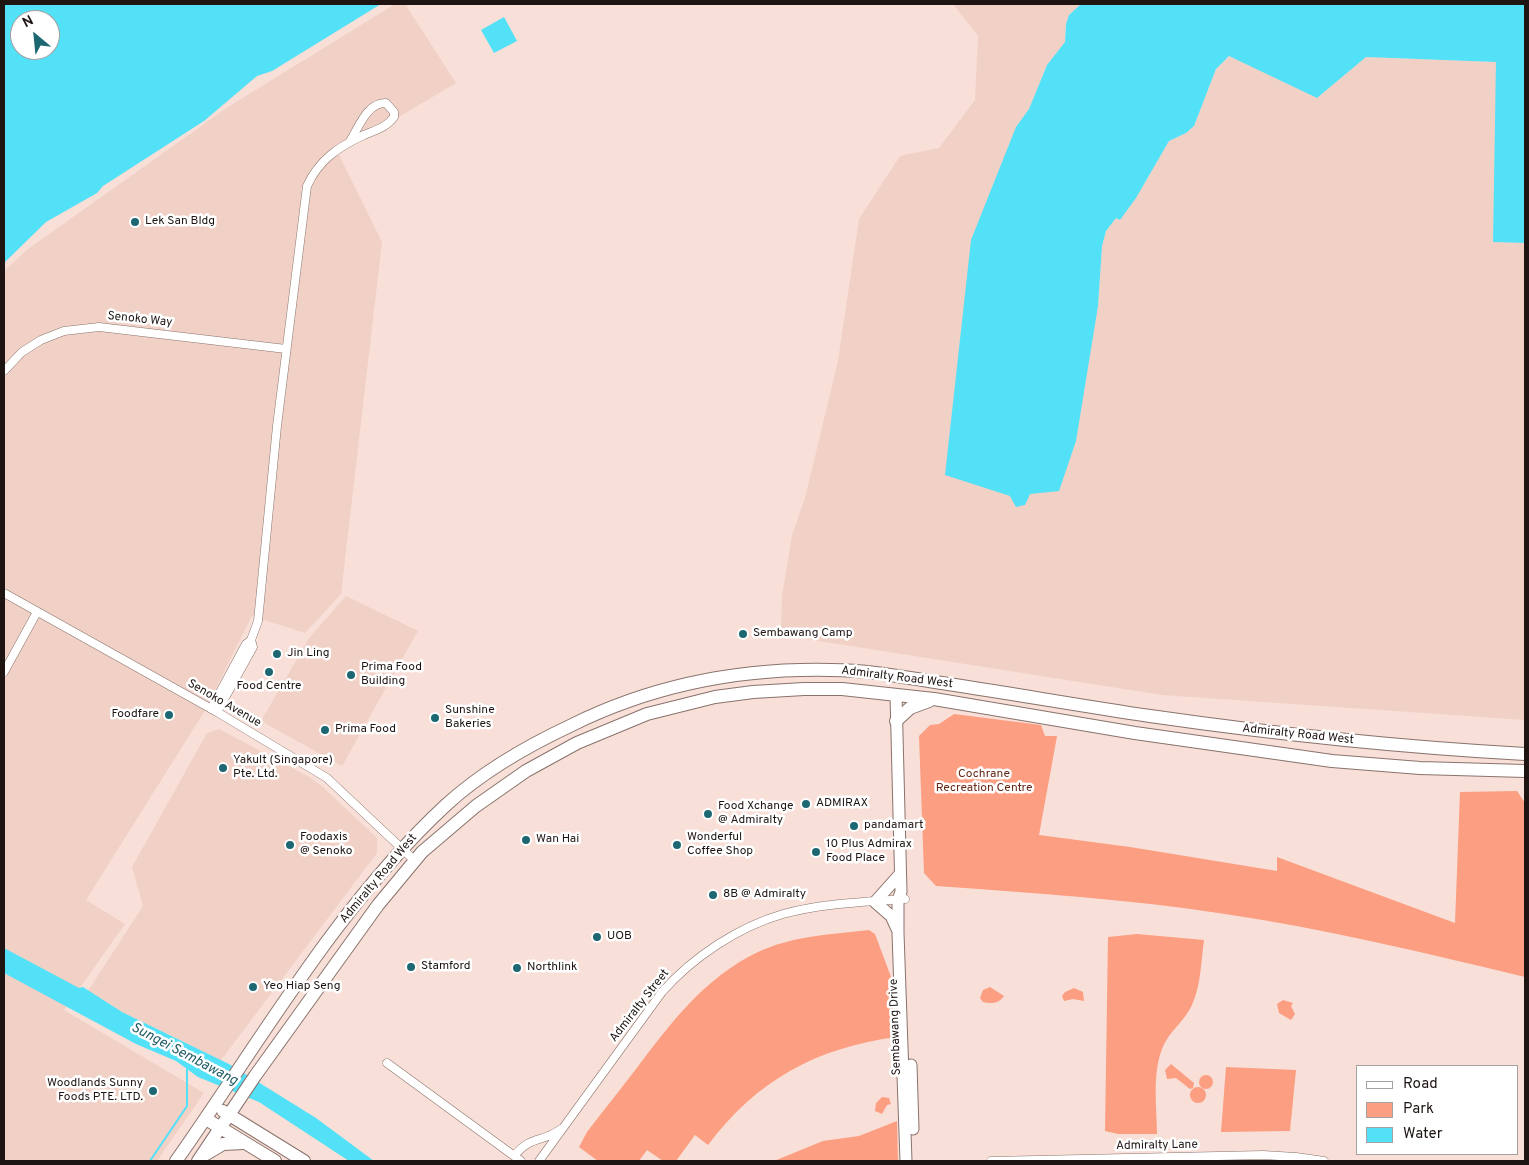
<!DOCTYPE html>
<html>
<head>
<meta charset="utf-8">
<style>
  body { margin:0 }
  #map { position:relative; width:1529px; height:1165px; overflow:hidden; background:#f8dfd8; font-family:Overpass,sans-serif }
  canvas { display:block }
  .frame { position:absolute; inset:0; border:5px solid #1e1513; pointer-events:none }
  .legend { position:absolute; left:1356px; top:1065px; width:162px; height:90px; box-sizing:border-box; background:#fff; border:1px solid #a5a1a1; margin:0; padding:6px 9px; list-style:none; font-size:15px; color:#1e1513 }
  .legend li { display:flex; align-items:center; gap:10px; height:25px }
  .legend b { width:25px; border:1px solid #a5a1a1 }
  .north { position:absolute; left:10px; top:10px; width:50px; height:50px; box-sizing:border-box; background:#fff; border:1px solid #a5a1a1; border-radius:50%; rotate:332deg; font-size:14px; font-weight:700; line-height:20px; text-align:center; color:#1e1513 }
  .north::after { content:''; display:block; margin:auto; width:18px; height:22px; background:#1d6773; clip-path:polygon(50% 0,100% 100%,50% 72%,0 100%) }
</style>
</head>
<body>
<div id="map">
<canvas width="1529" height="1165"></canvas>
<div class="frame"></div>
<ul class="legend">
<li><b style="height:6px;background:#fff"></b>Road</li>
<li><b style="height:14px;background:#fc9e81"></b>Park</li>
<li><b style="height:14px;background:#52e1f7"></b>Water</li>
</ul>
<div class="north">N</div>
</div>
<script>
const ctx = document.querySelector('canvas').getContext('2d');
ctx.lineJoin = 'round';
function paint(path, color) {
  ctx.fillStyle = color;
  ctx.fill(path, 'evenodd');
}
function trace(path, color, width, dash) {
  ctx.strokeStyle = color;
  ctx.lineWidth = width;
  ctx.lineCap = dash ? 'butt' : 'round';
  ctx.setLineDash(dash || []);
  ctx.stroke(path);
}
function drawText(font, color, halo, rows, align = 'center') {
  ctx.font = font + ' Overpass,sans-serif';
  ctx.lineWidth = 5;
  ctx.setLineDash([]);
  ctx.textBaseline = 'middle';
  ctx.strokeStyle = halo;
  ctx.fillStyle = color;
  for (const [text, x, y, turn = 0] of rows) {
    ctx.save();
    ctx.translate(x, y);
    ctx.rotate((+turn || 0) * Math.PI / 180);
    ctx.textAlign = isNaN(turn) ? turn : align;
    if (halo) ctx.strokeText(text, 0, 0);
    ctx.fillText(text, 0, 0);
    ctx.restore();
  }
}
const built = new Path2D(`
  M395,4H405L456,83L338,153L382,242L341,594L305,633L252,616L204,712L86,900L125,924L64,1010L204,1093L157,1161H4V271L28,249L228,107Z
  M953,4H1081L1069,15L1066,24L1065,42L1047,65L1029,109L1016,127L1098,306L1102,246L1106,231L1116,218L1120,220L1136,198L1169,141L1186,133L1194,126L1216,69L1230,56L1317,98L1366,57L1497,62L1493,242L1525,243V720L1162,695L781,635L782,596L792,535L805,498L838,361L859,219L900,156L939,148L975,100L978,36Z
  M346,596L418,631L342,766L261,721L309,638Z
  M219,729L309,777L323,787L377,838V853L221,1060L122,1012L88,991L143,906L132,867L207,733Z`);
const green = new Path2D(`
  M954,714L1041,725L1045,736H1057L1039,835L1130,847L1277,871V857L1455,923L1460,792L1517,791L1525,803V977C1426,953 1326,929 1225,914C1129,899 1032,893 936,886L924,873L919,736L930,725L939,724Z
  M869,930L875,934L891,977L896,1037C816,1048 757,1080 708,1145L695,1135L676,1161H663L647,1150L639,1161H598L579,1147L587,1132C603,1111 620,1090 636,1069C671,1023 704,978 758,952C792,936 833,934 869,930Z
  M1137,934L1204,940C1201,962 1201,985 1192,1005C1185,1021 1168,1032 1162,1049C1152,1075 1157,1107 1157,1134H1118L1105,1131L1108,937Z
  M990,987L1004,996C999,1004 990,1004 983,1002L980,998L983,990Z
  M1074,988L1083,992L1084,1001L1073,999L1064,1001L1062,996L1065,992Z
  M1283,1000L1293,1003L1291,1006L1295,1014L1291,1020L1279,1013L1277,1004Z
  M1171,1064L1194,1083L1193,1088L1190,1089L1176,1078L1167,1079L1165,1070Z
  M1226,1067L1296,1070L1290,1131L1221,1132Z
  M1199 1082a7 7 0 1 1 14 0a7 7 0 1 1-14 0Z
  M1190 1095a8 8 0 1 1 16 0a8 8 0 1 1-16 0Z
  M882,1097L889,1098L891,1104L887,1105L882,1114L875,1111L876,1103Z
  M897,1121L898,1161H774L823,1141L859,1136Z`);
const water = new Path2D(`
  M4,4H381L272,71L257,76L204,121L103,186L97,193L46,222L4,263ZM20,20H50V50H20Z
  M1081,4H1525V243L1493,242L1496,62L1366,57L1317,98L1229,56L1216,69L1194,126L1186,133L1169,141L1136,198L1120,220L1116,218L1106,231L1102,246L1098,306L1076,441L1059,491L1030,494L1025,505L1016,507L1010,496L945,475L971,240L1016,127L1029,109L1047,65L1065,42L1066,24L1069,15Z
  M504,17L517,41L494,53L481,30Z
  M4,948L79,988L83,987L122,1012L229,1064L316,1118L374,1161H349L259,1102L198,1077L176,1061L136,1044L4,973Z`);
const stream = new Path2D(`
  M150,1161L187,1106V1069`);
const street = new Path2D(`
  M4,371L22,352L41,340L64,331L99,327L286,349
  M4,593L217,712L327,778L415,861
  M4,672L37,612
  M211,709L246,644L251,640
  M217,712L253,647L251,640L258,621L277,426L307,186C319,160 338,147 364,135C376,130 387,127 394,117V112L386,103C367,102 358,129 350,141
  M387,1063L521,1161
  M514,1156C531,1135 542,1143 561,1129
  M539,1161L662,992C693,957 738,927 783,914C822,903 865,902 905,899
  M991,1161L1263,1155L1296,1157L1324,1161`);
const secondary = new Path2D(`
  M896,695L901,892L898,900V933L906,1161
  M897,929L891,916L875,902L900,874
  M911,1065L913,1129`);
const primary = new Path2D(`
  M896,721L910,708L929,701
  M223,1111L304,1161
  M206,1119L275,1161
  M206,1154L223,1144L243,1143
  M176,1161C260,1042 338,905 446,805C483,771 527,746 572,725C653,685 740,668 831,670C870,670 909,678 948,684C1015,694 1082,706 1150,716C1275,734 1399,747 1525,754
  M198,1161L255,1076L378,905L422,852L476,806L526,771L577,743L647,714L715,697L753,692L804,689H842L934,699L1135,733L1332,761L1420,768L1525,771`);
const markers = [
  [135,222,5,"#1d6773"],
  [743,634,5,"#1d6773"],
  [277,654,5,"#1d6773"],
  [269,672,5,"#1d6773"],
  [351,675,5,"#1d6773"],
  [169,715,5,"#1d6773"],
  [435,718,5,"#1d6773"],
  [325,730,5,"#1d6773"],
  [223,768,5,"#1d6773"],
  [806,804,5,"#1d6773"],
  [708,814,5,"#1d6773"],
  [854,826,5,"#1d6773"],
  [526,840,5,"#1d6773"],
  [290,845,5,"#1d6773"],
  [677,845,5,"#1d6773"],
  [816,852,5,"#1d6773"],
  [713,895,5,"#1d6773"],
  [597,937,5,"#1d6773"],
  [411,967,5,"#1d6773"],
  [517,968,5,"#1d6773"],
  [253,987,5,"#1d6773"],
  [153,1091,5,"#1d6773"]
];
const poiNames = [
  ["Lek San Bldg",145,222],
  ["Sembawang Camp",753,634],
  ["Jin Ling",287,654],
  ["Prima Food",361,668],
  ["Building",361,682],
  ["Food Centre",269,687,"center"],
  ["Sunshine",445,711],
  ["Bakeries",445,725],
  ["Foodfare",159,715,"right"],
  ["Prima Food",335,730],
  ["Yakult (Singapore)",233,761],
  ["Pte. Ltd.",233,775],
  ["ADMIRAX",816,804],
  ["Food Xchange",718,807],
  ["@ Admiralty",718,821],
  ["pandamart",864,826],
  ["Foodaxis",300,838],
  ["@ Senoko",300,852],
  ["Wonderful",687,838],
  ["Coffee Shop",687,852],
  ["Wan Hai",536,840],
  ["10 Plus Admirax",826,845],
  ["Food Place",826,859],
  ["8B @ Admiralty",723,895],
  ["UOB",607,937],
  ["Stamford",421,967],
  ["Northlink",527,968],
  ["Yeo Hiap Seng",263,987],
  ["Woodlands Sunny",143,1084,"right"],
  ["Foods PTE. LTD.",143,1098,"right"]
];
const streetNames = [
  ["Senoko Way",140,320,6],
  ["Admiralty Road West",897,678,7],
  ["Senoko Avenue",224,704,30],
  ["Admiralty Road West",1298,735,6],
  ["Admiralty Road West",379,879,-50],
  ["Admiralty Street",640,1006,-52],
  ["Sembawang Drive",896,1027,-92],
  ["Admiralty Lane",1157,1146,-1]
];
const parkNames = [
  ["Cochrane",984,775],
  ["Recreation Centre",984,789]
];
const waterNames = [
  ["Sungei Sembawang",184,1055,28]
];
paint(built, '#f1d1c6');
paint(green, '#fc9e81');
paint(water, '#52e1f7');
trace(stream, '#52e1f7', 2);
trace(street, '#89736c', 9);
trace(secondary, '#89736c', 13);
trace(primary, '#89736c', 14);
trace(street, '#fff', 8);
trace(secondary, '#fff', 11);
trace(primary, '#fff', 12);
for (const [x, y, r, color] of markers) {
  const dot = new Path2D();
  dot.arc(x, y, r, 0, 2 * Math.PI);
  ctx.fillStyle = color;
  ctx.fill(dot);
  trace(dot, '#fff', 2);
}
drawText('12px', '#1e1513', '#fff', poiNames, 'left');
drawText('12px', '#1e1513', '#fff', streetNames);
drawText('12px', '#642815', '#fff', parkNames);
drawText('italic 14px', '#205b64', '#fff', waterNames);
</script>
</body>
</html>
